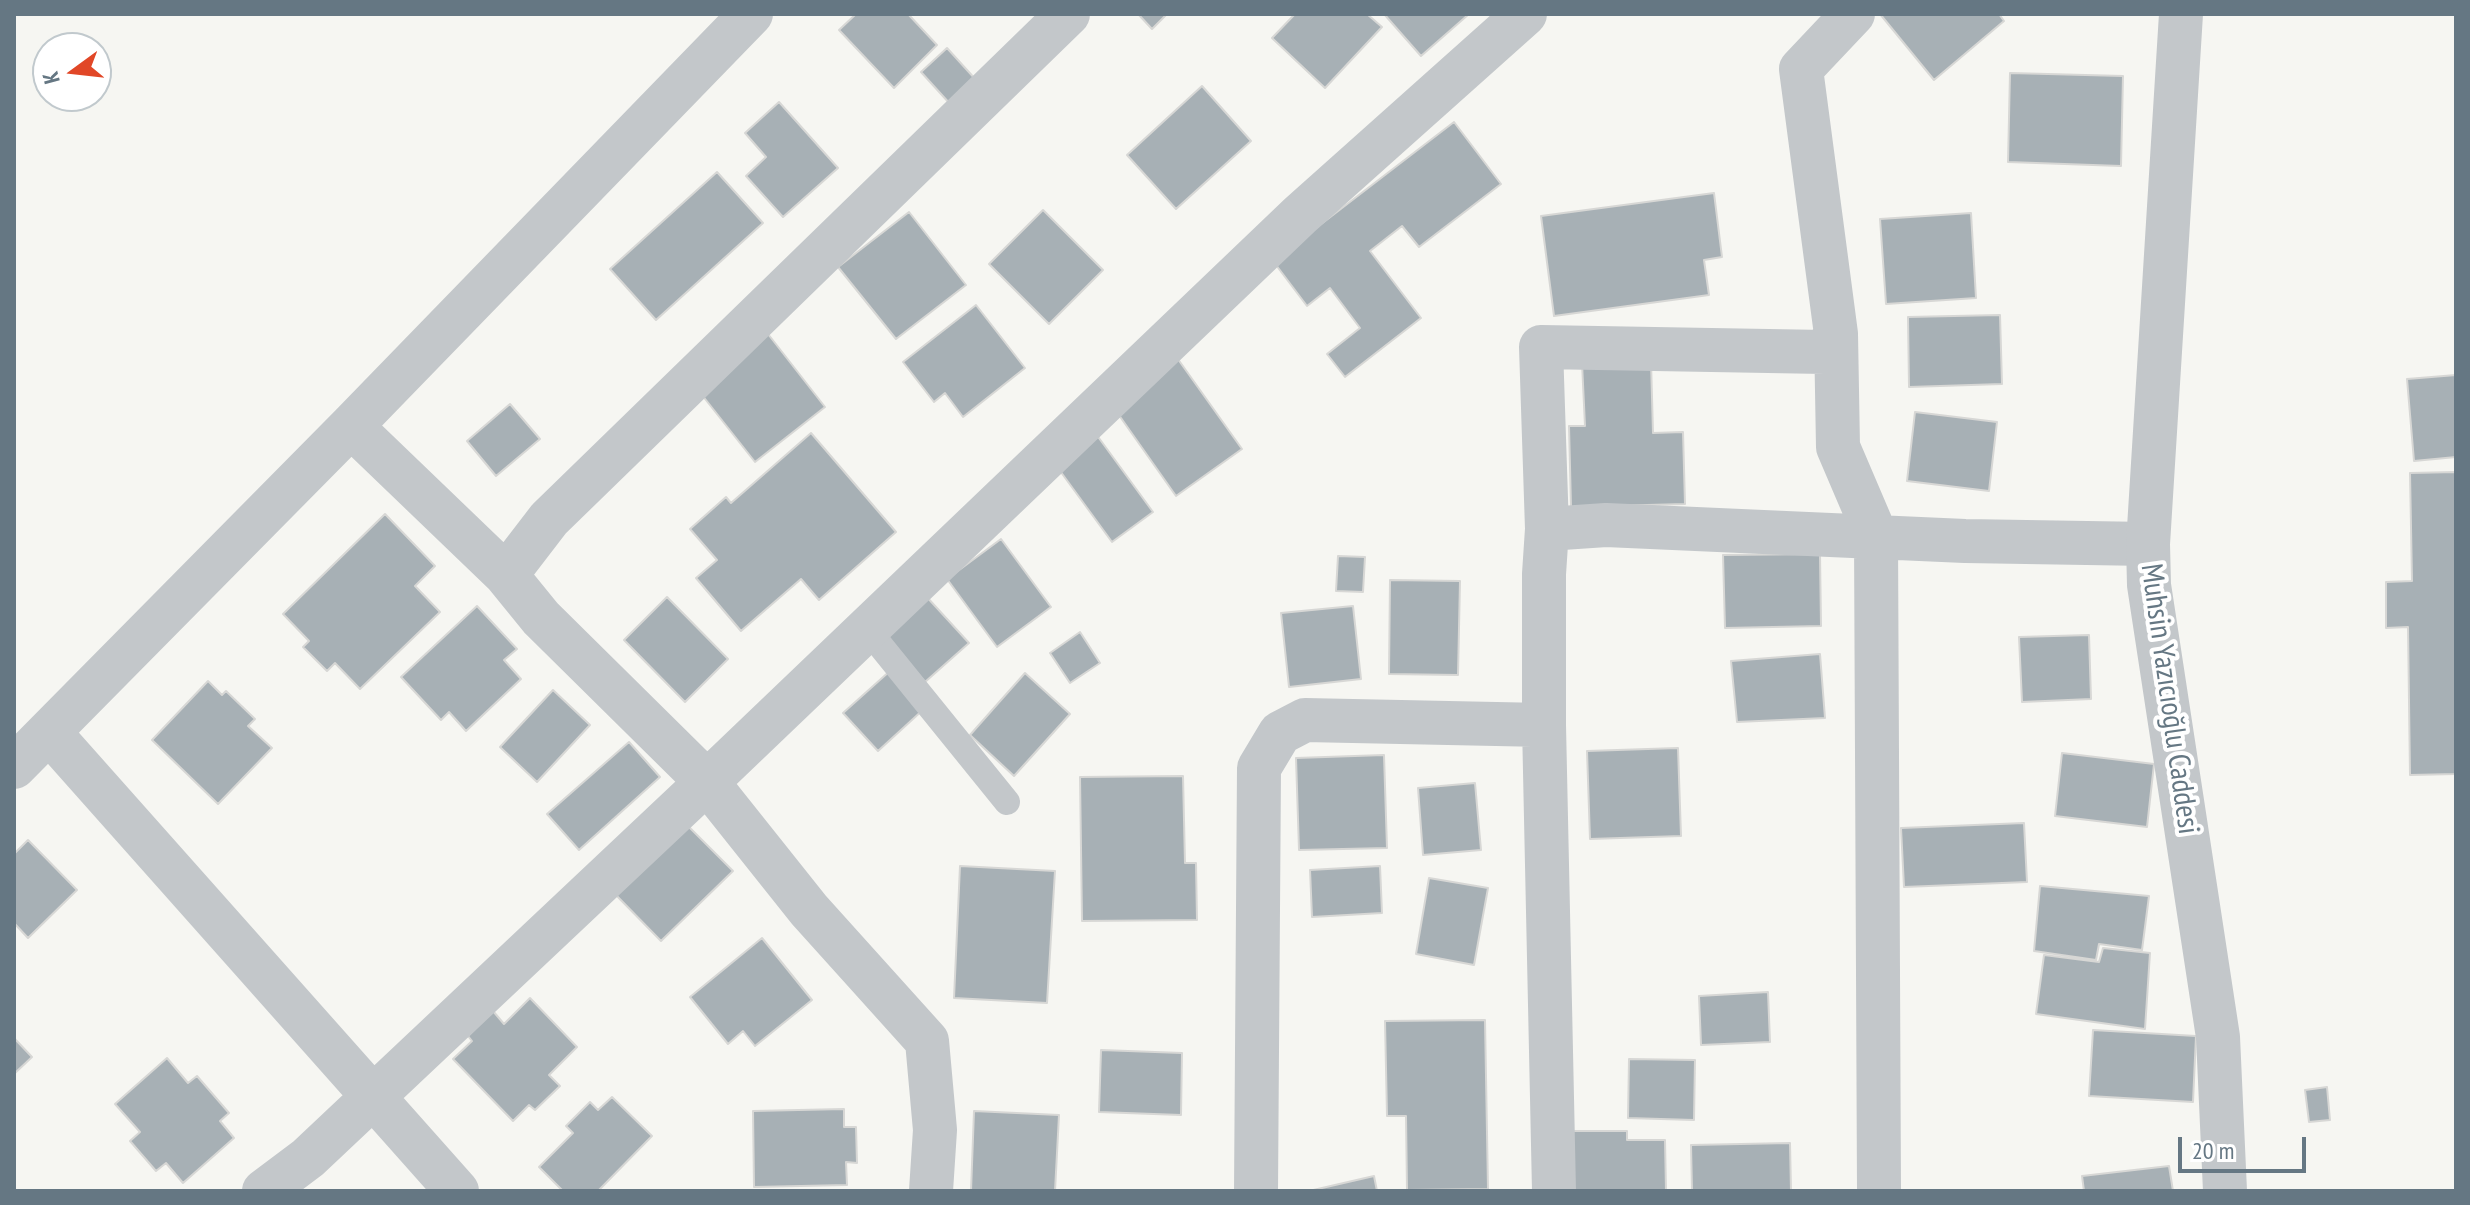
<!DOCTYPE html>
<html>
<head>
<meta charset="utf-8">
<style>
  body { margin:0 }
  #map { position:relative; width:2470px; height:1205px; overflow:hidden; background:#f6f6f2; font-family:"PT Sans Narrow",sans-serif }
  canvas { display:block }
  .frame { position:absolute; inset:0; border:16px solid #657783; pointer-events:none }
  .north { position:absolute; left:32px; top:32px; width:80px; height:80px; box-sizing:border-box; background:#fff; border:2px solid #c1c9cd; border-radius:50%; rotate:255deg; font-size:22px; font-weight:700; line-height:32px; text-align:center; color:#657783 }
  .north::after { content:''; display:block; margin:auto; width:28px; height:36px; background:#e14727; clip-path:polygon(50% 0,100% 100%,50% 72%,0 100%) }
  .scale { position:absolute; left:2178px; top:1137px; width:128px; height:36px; box-sizing:border-box; border:4px solid #657783; border-top:0; padding-left:10px; font-size:24px; line-height:28px; white-space:nowrap; color:#657783; -webkit-text-stroke:6px #fff; paint-order:stroke }
</style>
</head>
<body>
<div id="map">
<canvas width="2470" height="1205"></canvas>
<div class="frame"></div>
<div class="north">K</div>
<div class="scale">20 m</div>
</div>
<script>
const ctx = document.querySelector('canvas').getContext('2d');
ctx.lineJoin = 'round';
function paint(path, color) {
  ctx.fillStyle = color;
  ctx.fill(path, 'evenodd');
}
function trace(path, color, width, dash) {
  ctx.strokeStyle = color;
  ctx.lineWidth = width;
  ctx.lineCap = dash ? 'butt' : 'round';
  ctx.setLineDash(dash || []);
  ctx.stroke(path);
}
function drawText(font, color, halo, rows, align = 'center') {
  ctx.font = font + ' "PT Sans Narrow",sans-serif';
  ctx.lineWidth = 8;
  ctx.setLineDash([]);
  ctx.textBaseline = 'middle';
  ctx.strokeStyle = halo;
  ctx.fillStyle = color;
  for (const [text, x, y, turn = 0] of rows) {
    ctx.save();
    ctx.translate(x, y);
    ctx.rotate((+turn || 0) * Math.PI / 180);
    ctx.textAlign = isNaN(turn) ? turn : align;
    if (halo) ctx.strokeText(text, 0, 0);
    ctx.fillText(text, 0, 0);
    ctx.restore();
  }
}
const building = new Path2D(`
  M856,14H908L937,45L894,88L839,30Z
  M1138,14H1167L1152,29Z
  M1295,14H1367L1382,27L1325,88L1272,38Z
  M1384,14H1469L1421,56Z
  M1880,14H1999L2004,21L1934,80Z
  M947,48L977,81L951,105L921,72Z
  M2010,73L2123,76L2121,166L2008,162Z
  M1202,86L1251,141L1176,209L1127,155Z
  M779,102L838,168L783,217L746,176L766,157L745,133Z
  M1454,122L1501,184L1419,247L1402,226L1370,251L1421,318L1345,377L1327,354L1360,328L1330,288L1307,306L1273,261Z
  M717,172L763,223L656,320L610,269Z
  M1714,193L1722,257L1704,260L1709,295L1554,316L1541,216Z
  M1043,210L1103,270L1049,324L989,264Z
  M909,212L966,285L896,339L838,267Z
  M1971,213L1976,298L1886,304L1880,219Z
  M976,305L1025,368L963,417L945,393L934,402L903,362Z
  M2000,315L2002,384L1909,387L1908,317Z
  M768,334L825,407L755,462L698,390Z
  M1175,355L1242,449L1176,496L1109,401Z
  M1651,361L1653,433L1683,432L1685,504L1571,507L1569,426H1585L1582,363Z
  M2456,375V457L2414,461L2407,379Z
  M510,404L540,439L496,476L467,441Z
  M1915,412L1997,422L1989,491L1907,481Z
  M811,433L896,532L819,600L801,579L741,631L696,578L717,560L690,529L726,497L731,503Z
  M1096,434L1153,512L1112,542L1055,464Z
  M2456,472V774L2410,775L2408,627L2386,628V582L2412,581L2410,473Z
  M385,514L435,566L415,586L440,612L360,689L335,663L327,671L303,647L309,641L283,614Z
  M1001,539L1051,607L997,647L947,579Z
  M1820,554L1821,626L1725,628L1723,555Z
  M1338,556L1365,557L1363,592L1336,591Z
  M1390,580L1460,581L1458,675L1389,674Z
  M925,595L969,643L925,682L882,633Z
  M667,597L728,659L685,702L624,640Z
  M477,606L517,649L504,660L521,679L466,731L449,712L441,720L401,677Z
  M1353,606L1361,679L1289,687L1281,613Z
  M1080,632L1100,663L1070,683L1050,653Z
  M2089,635L2091,699L2022,702L2019,637Z
  M1820,654L1825,718L1737,722L1731,661Z
  M891,670L925,708L878,751L843,713Z
  M1025,673L1070,714L1014,776L970,735Z
  M208,681L222,695L226,691L255,719L248,726L272,748L218,804L152,740Z
  M553,690L590,725L537,782L500,747Z
  M629,742L660,777L579,850L547,814Z
  M1678,748L1681,836L1590,839L1587,751Z
  M2062,753L2154,764L2147,827L2055,816Z
  M1384,755L1387,848L1299,850L1296,758Z
  M1183,776L1185,863H1196L1197,920L1082,921L1080,777Z
  M1475,783L1481,850L1423,855L1418,788Z
  M683,821L733,871L661,941L612,891Z
  M2024,823L2027,882L1904,887L1901,828Z
  M28,840L77,890L28,938L14,923V854Z
  M960,866L1055,871L1047,1003L954,998Z
  M1380,866L1382,913L1312,917L1310,870Z
  M1429,878L1488,888L1474,965L1416,954Z
  M2040,886L2149,896L2142,950L2099,944L2096,960L2034,951Z
  M762,938L812,1000L755,1046L743,1031L728,1044L690,997Z
  M2103,948L2150,953L2145,1029L2036,1014L2044,955L2099,962Z
  M1768,992L1770,1042L1701,1045L1699,996Z
  M530,998L577,1047L549,1075L560,1086L535,1110L529,1105L513,1121L453,1059L472,1041L468,1036L493,1011L504,1024Z
  M1485,1020L1488,1189L1407,1190L1406,1116H1387L1385,1021Z
  M2093,1030L2196,1036L2193,1102L2089,1096Z
  M14,1038L32,1057L14,1074Z
  M1101,1050L1182,1053L1181,1115L1099,1112Z
  M167,1058L188,1083L197,1076L229,1113L220,1121L234,1138L183,1183L166,1163L156,1171L130,1141L140,1132L115,1104Z
  M1629,1059L1695,1060L1694,1120L1628,1118Z
  M2327,1087L2330,1120L2309,1122L2305,1090Z
  M612,1097L652,1136L598,1191H563L539,1167L573,1133L566,1126L590,1102L598,1110Z
  M844,1109V1127H856L857,1163L846,1162L847,1185L754,1187L753,1111Z
  M974,1111L1059,1115L1055,1191H971Z
  M1572,1131H1627V1140H1665L1666,1191H1564Z
  M1790,1143L1791,1191H1692L1691,1145Z
  M2169,1166L2173,1191H2084L2082,1176Z
  M1374,1176L1377,1191H1309Z`);
const service = new Path2D(`
  M867,629L1007,802`);
const minor = new Path2D(`
  M1836,334L1838,447L1876,536L1879,1191
  M351,426L506,575L541,618L707,782L809,910L927,1041L935,1130L931,1191
  M1547,529L1541,347L1825,352L1836,334L1801,69L1853,14
  M506,575L549,519L1068,14
  M49,732L457,1191
  M14,767L351,426L751,14
  M264,1191L308,1158L707,782L1300,215L1525,14
  M1256,1191L1259,768L1280,733L1305,720L1544,725
  M1554,1191L1544,725V574L1547,529L1606,525L1965,541L2148,544`);
const tertiary = new Path2D(`
  M2181,14L2148,544L2149,585L2218,1037L2225,1191`);
const streetNames = [
  ["Muhsin Yazıcıoğlu Caddesi",2169,699,82]
];
paint(building, '#a7b0b5');
trace(building, '#d7d7d5', 2);
trace(service, '#c3c7ca', 26);
trace(minor, '#c3c7ca', 44);
trace(tertiary, '#c3c7ca', 44);
drawText('30px', '#657783', '#fff', streetNames);
</script>
</body>
</html>
